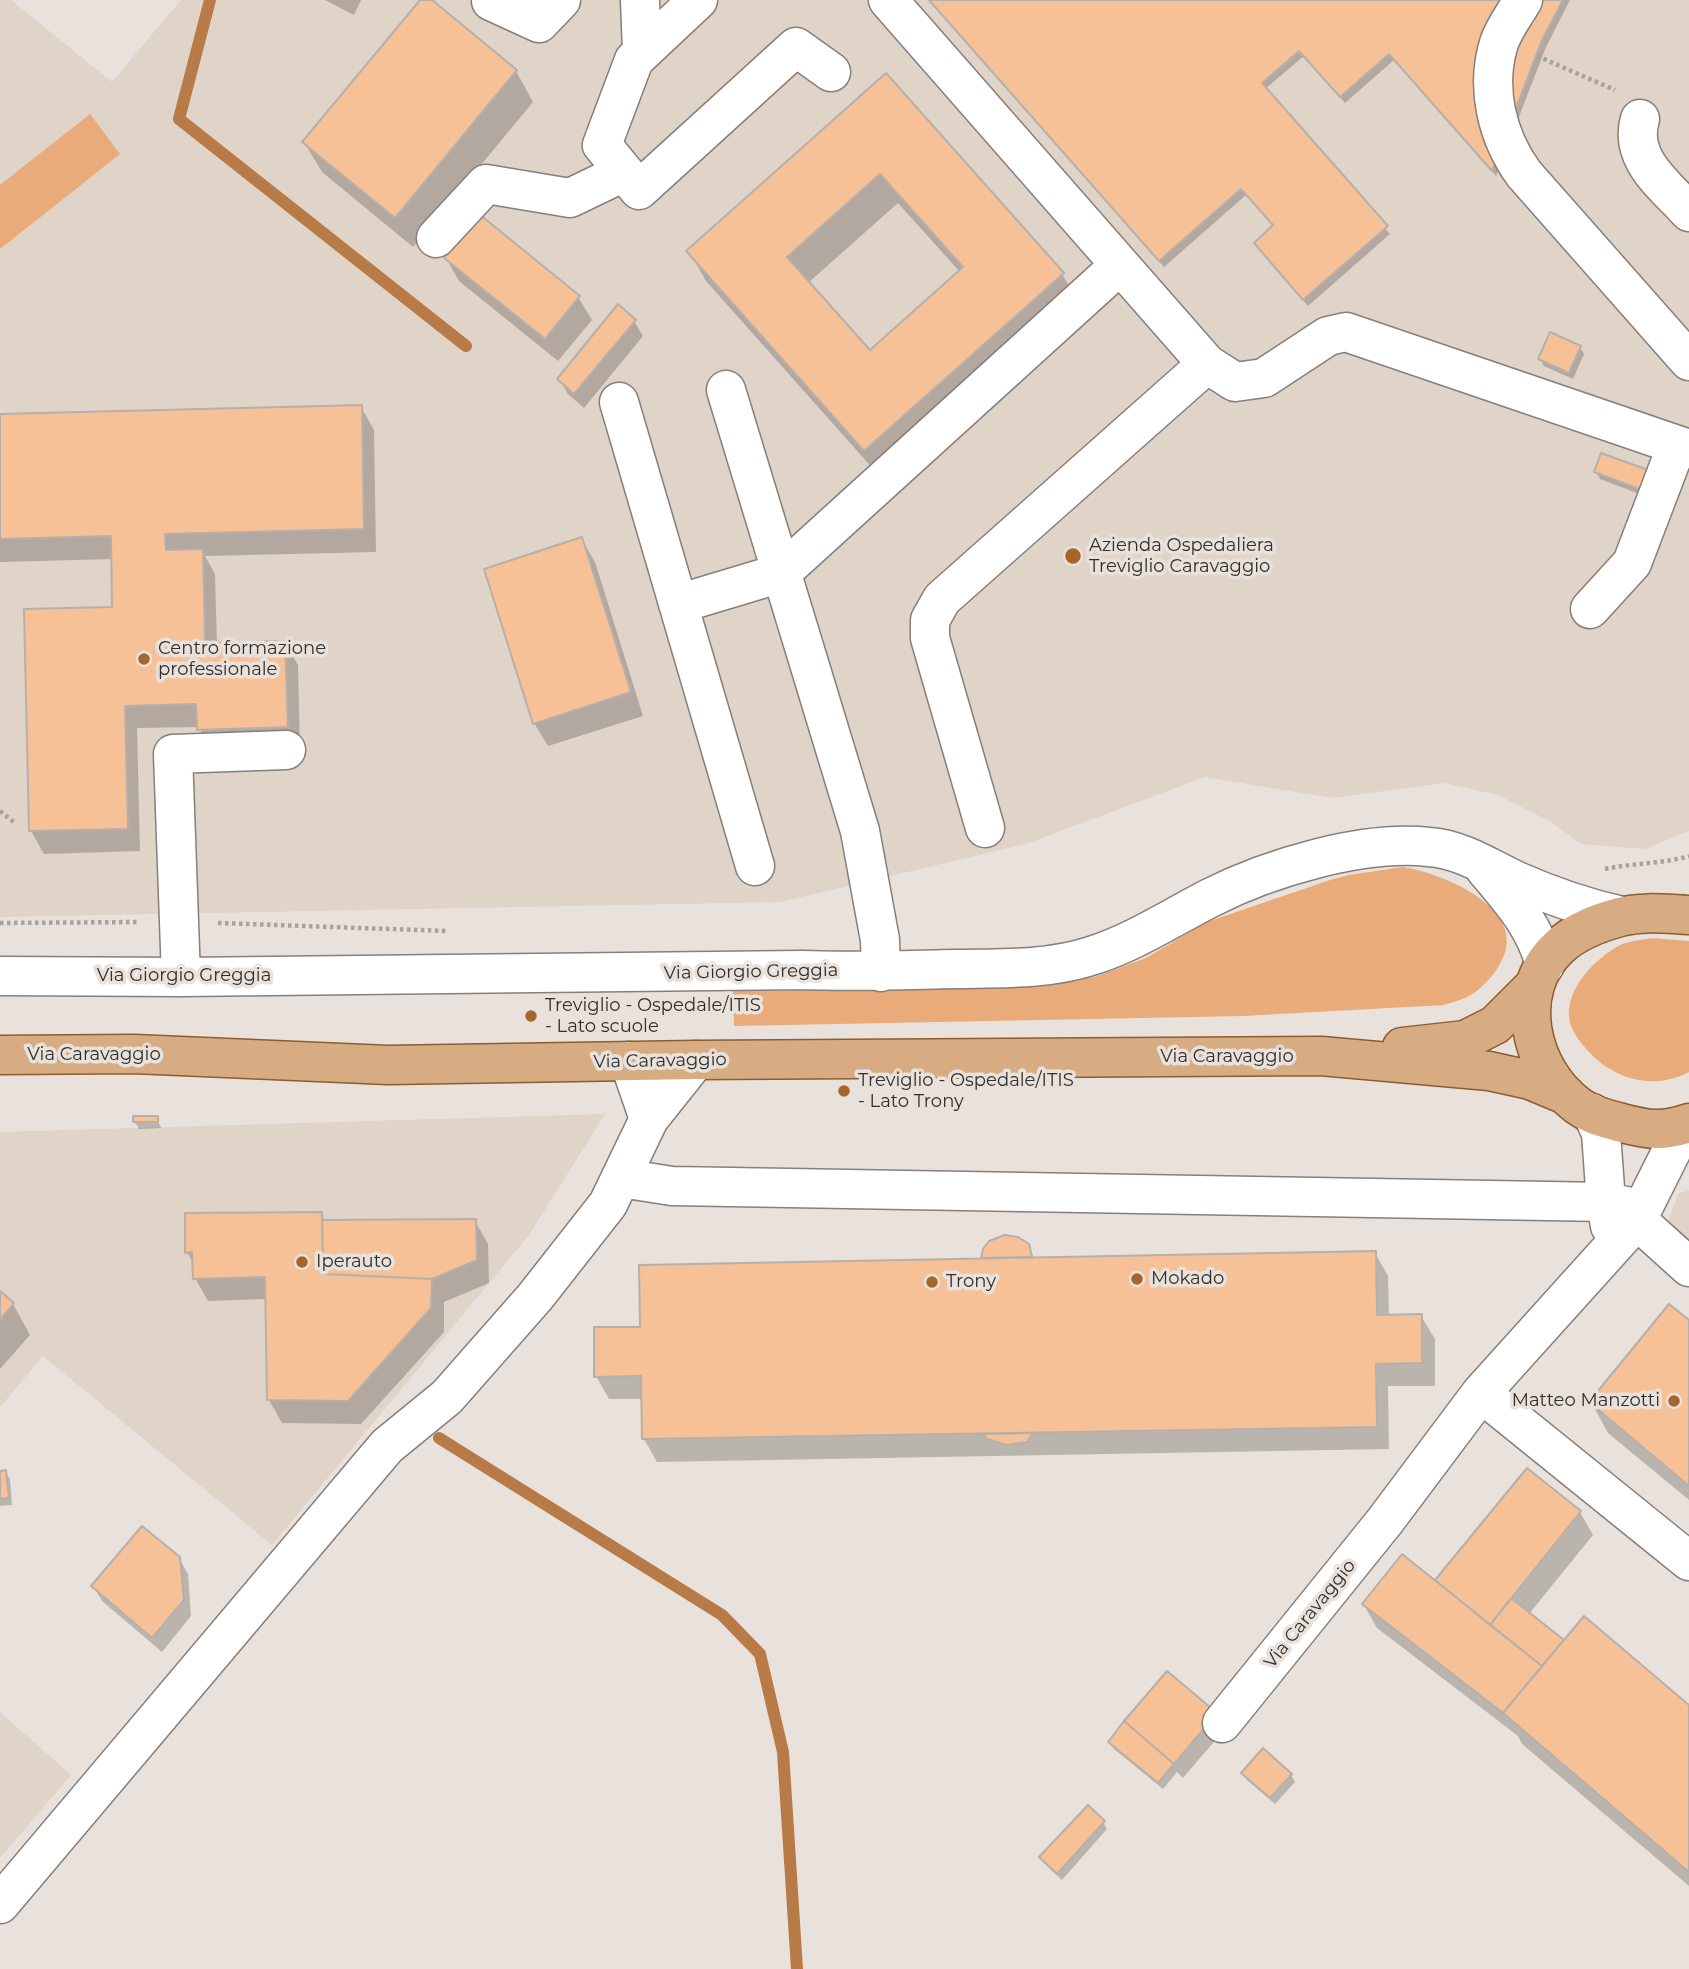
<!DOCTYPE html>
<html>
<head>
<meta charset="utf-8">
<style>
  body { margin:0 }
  canvas { display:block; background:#e9e1db }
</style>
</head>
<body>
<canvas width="1689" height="1969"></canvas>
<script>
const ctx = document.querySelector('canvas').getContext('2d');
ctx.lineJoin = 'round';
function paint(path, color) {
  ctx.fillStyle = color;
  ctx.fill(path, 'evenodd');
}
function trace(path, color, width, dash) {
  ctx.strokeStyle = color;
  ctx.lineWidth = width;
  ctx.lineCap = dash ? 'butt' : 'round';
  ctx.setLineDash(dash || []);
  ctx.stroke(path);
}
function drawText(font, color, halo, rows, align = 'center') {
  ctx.font = font + ' Montserrat,sans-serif';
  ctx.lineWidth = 7;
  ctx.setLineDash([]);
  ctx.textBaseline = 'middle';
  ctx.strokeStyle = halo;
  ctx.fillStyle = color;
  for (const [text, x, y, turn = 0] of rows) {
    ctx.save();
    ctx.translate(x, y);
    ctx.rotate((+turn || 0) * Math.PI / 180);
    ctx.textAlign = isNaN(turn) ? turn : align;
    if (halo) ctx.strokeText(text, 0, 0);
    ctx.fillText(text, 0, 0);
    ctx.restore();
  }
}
const built = new Path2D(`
  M0,0H11L112,82L181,0H1689V831L1645,849L1581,844L1551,822L1498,795L1445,783L1332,798L1205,777L1026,844L780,902L0,917Z
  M605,1114L529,1235L272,1545L43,1356L0,1407V1132Z
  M1689,1190V1286L1655,1259L1678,1194Z
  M0,1712L71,1775L0,1858Z`);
const green = new Path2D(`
  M90,114L120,154L0,249V185Z
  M1403,867C1442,873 1528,908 1502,960C1495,974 1483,988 1469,996C1462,1000 1452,1002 1444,1005L1243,1016L734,1026L733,991L1018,987L1095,977L1146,958L1207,922L1330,880L1349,875Z
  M1652,938L1689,941V1072C1651,1092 1609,1078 1583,1045C1576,1037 1570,1027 1569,1017C1567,987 1595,959 1620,945C1629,941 1642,940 1652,938Z`);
const shadow = new Path2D(`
  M325,0H361L354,15Z
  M422,0H429L516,71L533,102L413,247L322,172L304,142Z
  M929,0H1570L1546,47L1496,176L1394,60L1345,103L1304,56L1265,89L1390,234L1308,306L1256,243L1274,227L1246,195L1164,267Z
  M886,76L1062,274L1080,304L883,480L706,281L689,251ZM898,203L960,272L870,353L808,283Z
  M446,258L578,297L592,320L558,361L459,281Z
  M634,321L643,336L584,408L568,394L559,379Z
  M1580,347L1584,354L1573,379L1544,366L1540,359Z
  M361,407L374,430L376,552L205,556L215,574L217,644L284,642L298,665L300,750L212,752L199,727L137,728L140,851L44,854L31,831L114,608L113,559L0,562V416Z
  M1646,471L1645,496L1600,479L1596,472Z
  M582,540L595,562L643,716L548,746L534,723Z
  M157,1118L161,1128L139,1129L135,1122Z
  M321,1214L326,1222L475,1221L488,1244L489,1283L444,1302V1332L361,1424L282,1423L269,1400L267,1299L208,1301L195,1278L194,1265L187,1252Z
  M1017,1238L1030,1250L1035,1259L1375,1253L1388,1276L1389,1317L1421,1316L1435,1339V1386H1388L1389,1449L657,1462L644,1439L643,1399H609L596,1376L642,1328L984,1260L983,1258Z
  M0,1294L13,1304L30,1335L0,1369Z
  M1689,1323V1500L1608,1433L1591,1402Z
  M1527,1470L1580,1512L1593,1535L1529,1614L1564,1643L1689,1707V1886L1522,1744L1518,1736L1377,1628L1364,1605L1435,1582Z
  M0,1472H5L10,1479L12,1505L0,1506Z
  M179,1558L188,1574L191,1616L162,1652L102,1601L93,1586Z
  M1126,1723L1225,1729L1183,1778L1177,1772L1163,1789L1114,1749L1110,1742Z
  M1243,1773L1291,1775L1295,1782L1275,1804L1247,1780Z
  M1103,1822L1107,1829L1062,1880L1045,1864L1041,1857Z`);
const stream = new Path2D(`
  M210,0L179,119L466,346
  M439,1438L722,1615L760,1654L783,1752L797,1969`);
const building = new Path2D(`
  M420,0H432L517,70L395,218L302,142Z
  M929,0H1563L1542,40L1492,171L1389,54L1340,97L1299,51L1262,83L1388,226L1303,300L1254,243L1273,225L1241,189L1159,261Z
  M886,73L1064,273L864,451L686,251ZM880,174L963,267L870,350L787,257Z
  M479,214L580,296L545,339L444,258Z
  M618,304L636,320L574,394L557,379Z
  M1550,332L1581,346L1569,373L1538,359Z
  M362,405L364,529L165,534L166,550L203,549L205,643L285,641L288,727L197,730L196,704L125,706L128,829L29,831L24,609L112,607L111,536L0,539V414Z
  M1601,453L1648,470L1642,490L1594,472Z
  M582,537L631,692L533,724L484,569Z
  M133,1116H158V1122H133Z
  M322,1212L323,1274L432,1279L431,1308L348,1401L267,1400L265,1277L193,1279L192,1252L185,1253V1213Z
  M476,1219L477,1260L432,1279L323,1274L322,1220Z
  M1005,1235L1018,1237L1029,1244L1032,1257L981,1258L983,1249L989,1241Z
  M1376,1251L1377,1315L1422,1314V1363L1376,1364L1377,1427L642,1439L641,1376L594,1377V1327H640L639,1265Z
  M0,1291L14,1303L0,1320Z
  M1669,1304L1689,1320V1486L1589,1402Z
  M1033,1433L1027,1442L1006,1445L987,1439L983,1434Z
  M1527,1468L1581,1511L1490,1625L1435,1580Z
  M6,1470L9,1498L0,1499V1471Z
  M142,1526L180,1557L184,1600L152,1638L91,1586Z
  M1402,1554L1542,1666L1503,1713L1362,1604Z
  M1511,1598L1564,1640L1542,1666L1490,1625Z
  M1584,1616L1689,1705V1872L1503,1713Z
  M1167,1671L1217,1713L1174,1764L1124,1721Z
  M1124,1721L1174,1764L1158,1783L1108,1742Z
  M1263,1748L1292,1774L1270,1798L1241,1773Z
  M1088,1805L1105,1821L1057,1874L1039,1857Z`);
const path = new Path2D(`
  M1537,56L1615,90
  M0,811L16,824
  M1605,869C1633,863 1662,864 1689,856
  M0,923L139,922
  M218,923L447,931`);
const minor = new Path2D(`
  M640,0L642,52
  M698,0L634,60L602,145L639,190L796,47L831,72
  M888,0L1207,364L1235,382L1264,378L1328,336L1346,332L1689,449
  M1523,0C1515,14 1504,28 1499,43C1485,88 1497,137 1524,174L1689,361
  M491,1L539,23L561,0
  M1640,119C1628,159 1665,185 1689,212
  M436,238L486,184L570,198L624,172
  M726,390L860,831L880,940L881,972
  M619,402L755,866
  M678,604L781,573L1120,265
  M1590,609L1632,563L1677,445
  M985,828L930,638V620L942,599L1207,364
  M1485,869C1511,900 1535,926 1545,965
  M0,976L181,977L802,970C853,972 904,970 955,969C1000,968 1048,970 1091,956C1133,943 1171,918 1210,898C1269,868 1362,840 1429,847C1461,849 1489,868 1517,881C1551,896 1586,908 1622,916
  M181,977L173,754L286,750
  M629,1061L649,1119
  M1592,1113L1601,1133L1606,1202L1610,1226
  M621,1178L672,1186L1606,1202L1641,1209
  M1637,1220L1689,1267
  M1481,1393L1689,1561
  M1222,1723L1385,1521L1481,1393L1637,1220L1680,1134L1689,1128
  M0,1904L387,1446L447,1397L535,1297L608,1204L649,1119L696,1060`);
const major = new Path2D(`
  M1689,915C1666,914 1643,911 1620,917C1598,923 1576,931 1559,947C1511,991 1530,1070 1577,1105C1590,1115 1607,1119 1622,1123C1649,1130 1662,1132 1689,1123
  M1402,1047L1465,1040L1495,1025L1534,986
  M0,1055L134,1054L388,1065L696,1060L1321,1056L1489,1071L1530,1080L1566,1095`);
const markers = [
  [1073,556,9,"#a5662d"],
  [144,659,7,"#a5662d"],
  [531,1016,7,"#a5662d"],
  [844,1091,7,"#a5662d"],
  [302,1262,7,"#a5662d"],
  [1137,1279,7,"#a5662d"],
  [932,1282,7,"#a5662d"],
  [1674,1401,7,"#a5662d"]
];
const poiNames = [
  ["Azienda Ospedaliera",1089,546],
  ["Treviglio Caravaggio",1089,567],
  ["Centro formazione",158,649],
  ["professionale",158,670],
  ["Treviglio - Ospedale/ITIS",545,1006],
  ["- Lato scuole",545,1027],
  ["Treviglio - Ospedale/ITIS",858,1081],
  ["- Lato Trony",858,1102],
  ["Iperauto",316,1262],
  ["Mokado",1151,1279],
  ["Trony",946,1282],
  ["Matteo Manzotti",1660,1401,"right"]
];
const streetNames = [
  ["Via Giorgio Greggia",751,972,-1],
  ["Via Giorgio Greggia",184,976],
  ["Via Caravaggio",94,1055],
  ["Via Caravaggio",1227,1057],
  ["Via Caravaggio",660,1061,-1],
  ["Via Caravaggio",1310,1614,-51]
];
paint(built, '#e0d3c8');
paint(green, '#e9ab79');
paint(shadow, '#0003');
trace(stream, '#b87a46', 12);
paint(building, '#f6c197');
trace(building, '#b6afaa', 2);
trace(minor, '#867f7a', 41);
trace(major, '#8d5c2f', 41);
trace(path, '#a9a39e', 4.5, [3.5, 3.5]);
trace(minor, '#fff', 38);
trace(major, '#d8ac83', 38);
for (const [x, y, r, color] of markers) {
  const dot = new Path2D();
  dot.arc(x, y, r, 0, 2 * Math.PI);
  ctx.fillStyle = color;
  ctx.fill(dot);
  trace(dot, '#e9e1db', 2.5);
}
drawText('18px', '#312f2c', '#e9e1db', poiNames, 'left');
drawText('18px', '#312f2c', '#e9e1db', streetNames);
</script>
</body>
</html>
